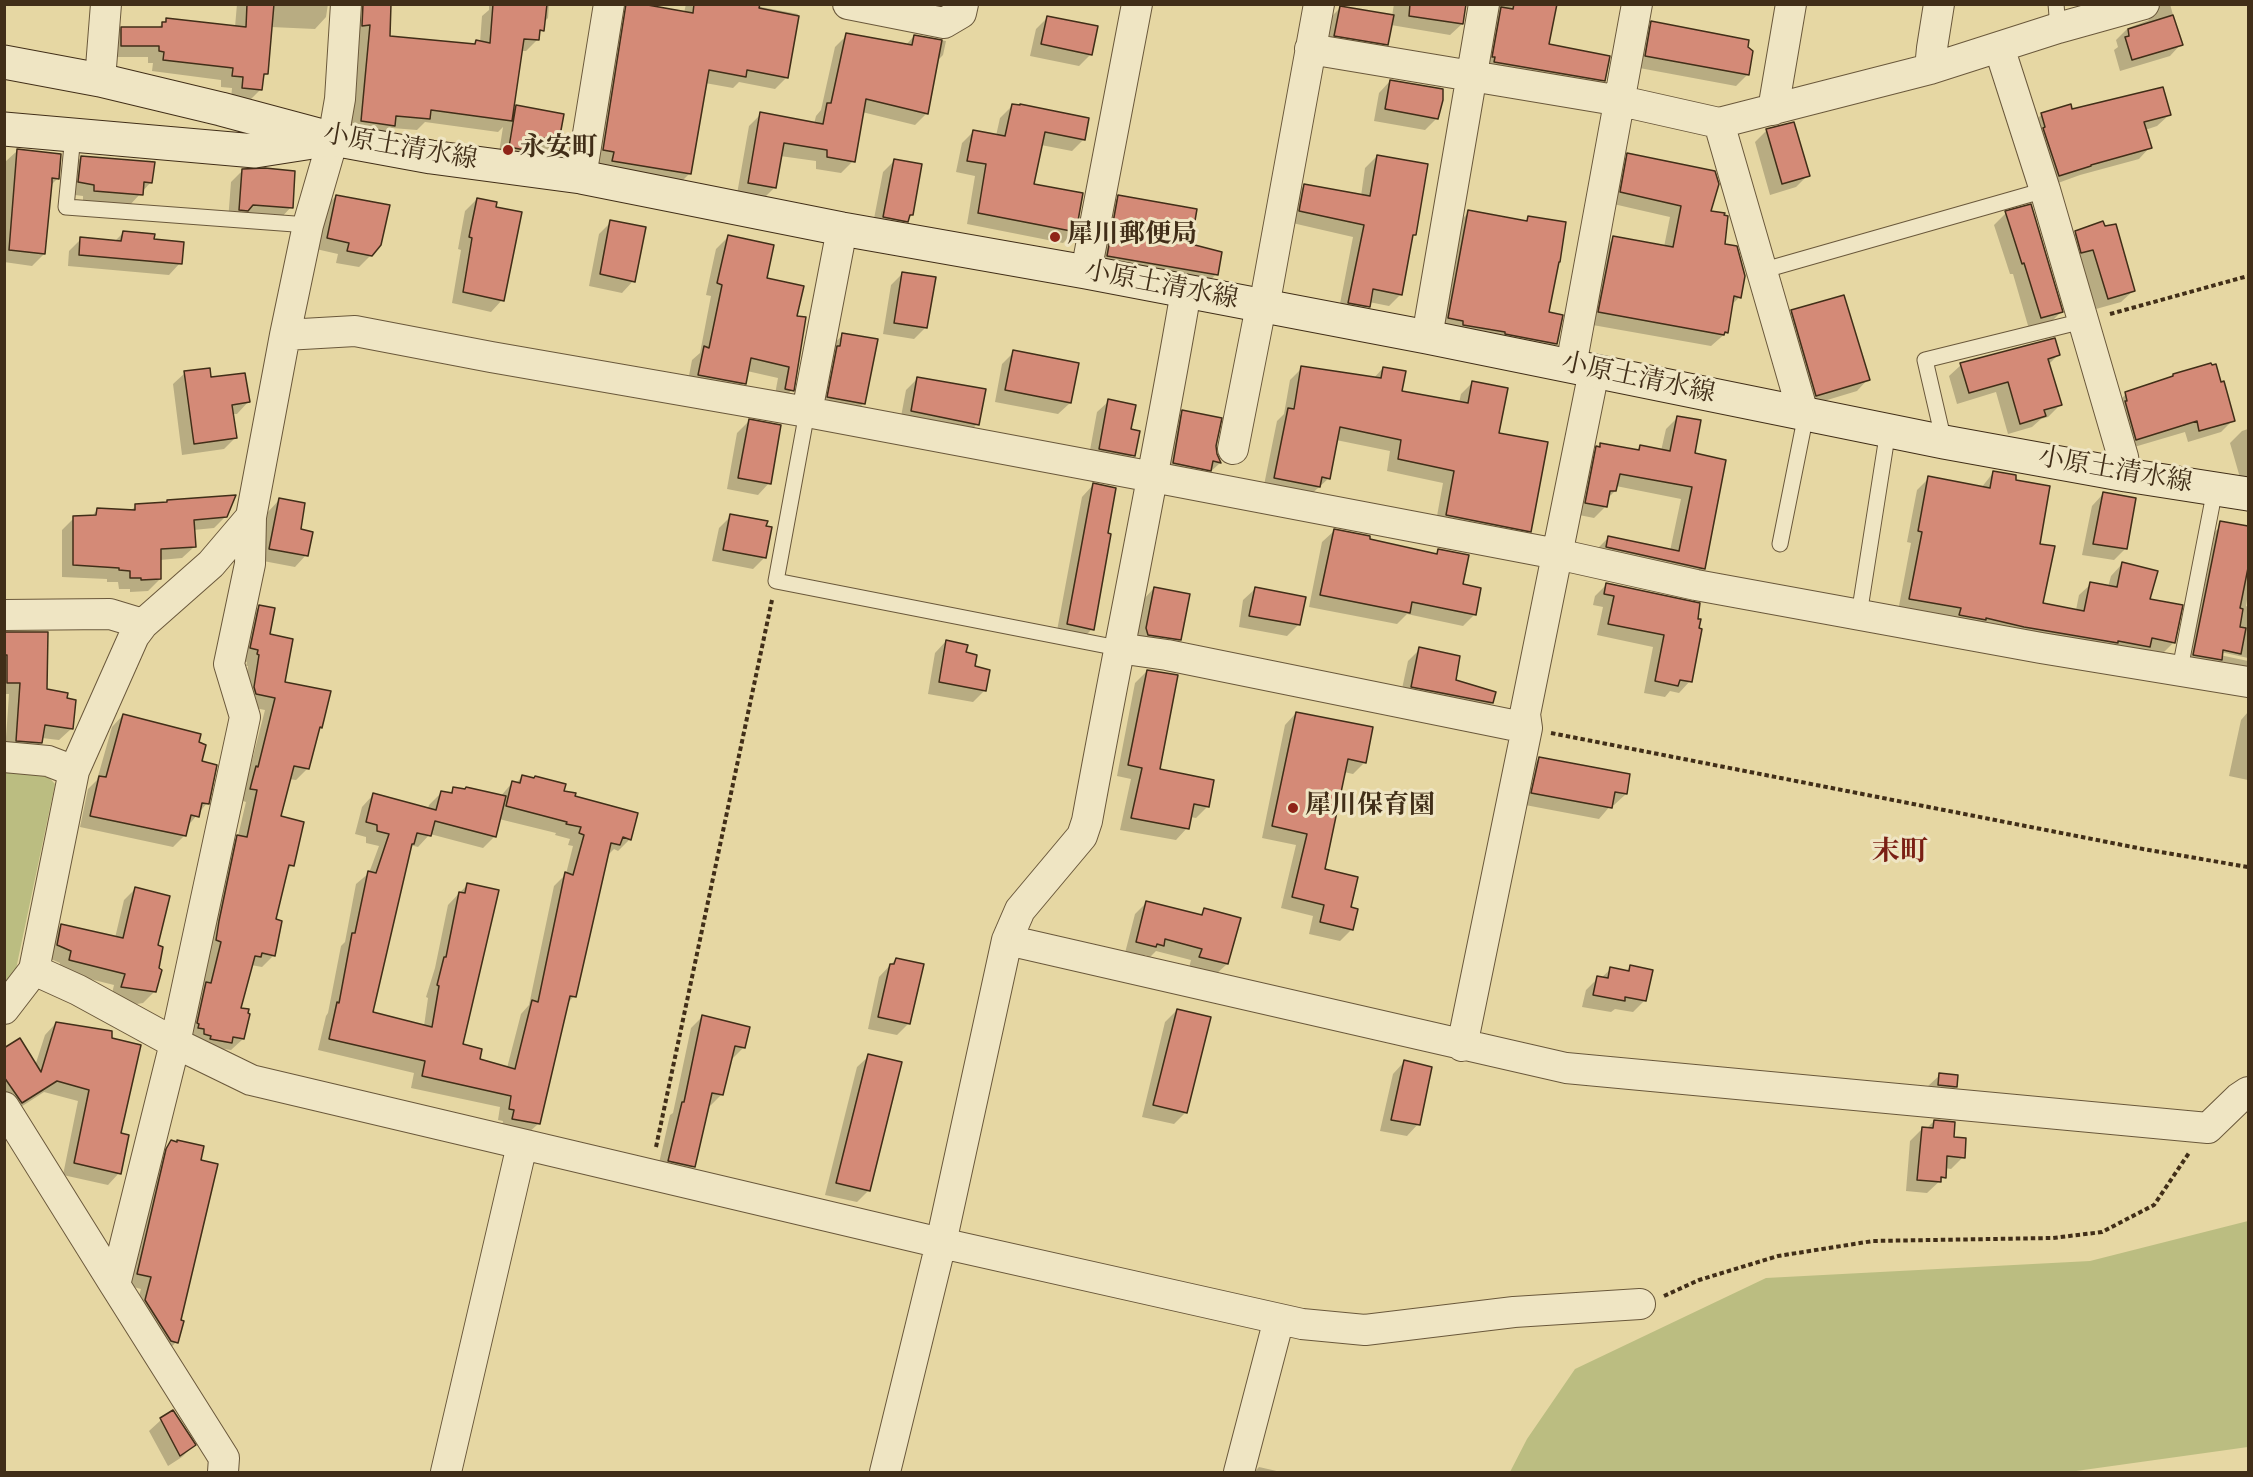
<!DOCTYPE html>
<html>
<head>
<meta charset="utf-8">
<style>
  body { margin:0 }
  #map { position:relative; width:2253px; height:1477px; overflow:hidden; background:#e6d7a3; font-family:"IM FELL DW Pica",serif }
  canvas { display:block }
  .frame { position:absolute; inset:0; border:6px solid #412e18; pointer-events:none }
</style>
</head>
<body>
<div id="map">
<canvas width="2253" height="1477"></canvas>
<div class="frame"></div>
</div>
<script>
const ctx = document.querySelector('canvas').getContext('2d');
ctx.lineJoin = 'round';
function paint(path, color) {
  ctx.fillStyle = color;
  ctx.fill(path, 'evenodd');
}
function trace(path, color, width, dash) {
  ctx.strokeStyle = color;
  ctx.lineWidth = width;
  ctx.lineCap = dash ? 'butt' : 'round';
  ctx.setLineDash(dash || []);
  ctx.stroke(path);
}
function drawText(font, color, halo, rows, align = 'center') {
  ctx.font = font + ' "IM FELL DW Pica","Noto Serif JP",serif';
  ctx.lineWidth = 6;
  ctx.setLineDash([]);
  ctx.textBaseline = 'middle';
  ctx.strokeStyle = halo;
  ctx.fillStyle = color;
  for (const [text, x, y, turn = 0] of rows) {
    ctx.save();
    ctx.translate(x, y);
    ctx.rotate((+turn || 0) * Math.PI / 180);
    ctx.textAlign = isNaN(turn) ? turn : align;
    if (halo) ctx.strokeText(text, 0, 0);
    ctx.fillText(text, 0, 0);
    ctx.restore();
  }
}
const green = new Path2D(`
  M4,766L43,771L55,784L16,969L10,983L4,981Z
  M2248,1221V1447L2069,1472H1510L1527,1439L1575,1369L1766,1278L2090,1261Z`);
const shadow = new Path2D(`
  M237,4H328L326,17L315,29L271,27L266,74L262,78L261,89L249,101L231,99L232,88L221,87V80L152,71L153,63H148V57H110V40L122,28H158L167,19L235,27Z
  M347,4H390L388,37L473,46L476,42L480,43L482,16L489,10V4H549L548,18L543,23L542,30L538,35V39L526,51H520L511,112L517,107L557,140L545,152L534,149L522,163L498,159L503,127L498,132L425,122L417,130L392,128L382,137L350,132L359,36L351,37Z
  M625,4L684,13L686,4H745L798,14L787,77L775,89L739,82L733,88L705,83L690,173L678,185L601,172L603,164L592,161L614,15Z
  M1394,4H1465L1462,24L1450,35L1391,25L1387,44L1375,56L1323,47L1328,20L1340,8L1392,16Z
  M1486,4H1548V45L1604,80L1592,92L1483,74Z
  M2145,4H2170L2181,44L2170,56L2120,71L2114,50L2118,47L2116,40L2128,28L2149,20L2150,12Z
  M1048,17L1091,54L1079,66L1030,56L1036,29Z
  M1652,23L1748,74L1736,86L1634,67L1640,34Z
  M847,35L906,45L914,36L946,41L943,55L936,62L927,113L915,125L862,112L853,161L841,173L816,169V161L780,156L775,187L763,199L737,194L749,126L761,114L814,124L816,116L821,110L835,47Z
  M1390,81L1437,118L1425,130L1374,121L1379,93Z
  M1012,106L1084,139L1072,151L1041,145L1033,186L1075,231L1063,243L967,224L975,176L956,172L962,143L973,132L996,136L1000,118Z
  M2071,110L2169,115L2157,126L2145,130L2150,147L2139,159L2080,175L2047,187L2030,126L2042,114Z
  M1767,130L1808,175L1796,187L1770,195L1755,142Z
  M17,151L57,179L50,186L44,254L32,266L4,262L5,162Z
  M1628,155L1709,212L1723,245L1740,297L1731,305L1727,332L1711,346L1587,324L1602,250L1614,238L1664,247L1670,217L1609,203L1616,167Z
  M1377,156L1414,234L1411,238L1401,294L1389,306L1369,302L1368,306L1356,318L1338,314L1353,237L1288,222L1293,197L1304,186L1361,196L1365,168Z
  M81,157L151,182L129,206L83,202V196L67,194L70,169Z
  M894,161L912,214L895,233L872,229L883,172Z
  M243,170L291,207L280,219L228,221L231,182Z
  M336,196L371,255L359,267L336,263L338,254L316,249L324,208Z
  M1119,197L1189,246L1216,274L1205,286L1096,267L1107,208Z
  M477,199L494,208L502,300L491,312L452,303L461,250L458,249L465,211Z
  M1469,212L1524,222L1529,218L1547,313L1556,344L1544,355L1437,330L1457,224Z
  M2006,213L2061,312L2049,324L2029,329L2013,274H2010L1994,225Z
  M611,222L633,281L622,293L589,286L599,234Z
  M2076,232L2133,291L2121,302L2096,309L2081,261L2064,244Z
  M123,233L152,240L180,263L169,275L68,266L69,251L81,239L114,242Z
  M728,237L795,317L792,390L780,402L774,400L778,378L747,371L744,383L733,395L687,386L692,360L700,353L711,296L706,295L716,249Z
  M903,273L926,327L914,339L883,334L891,285Z
  M1792,311L1868,379L1857,391L1804,407L1780,323Z
  M843,335L864,403L852,415L816,409L831,346Z
  M1014,352L1070,403L1058,414L995,402L1002,364Z
  M2058,355L2048,365L2060,405L2048,417L2041,419L2032,427L2008,434L1996,392L1957,404L1949,376L1961,365Z
  M1302,368L1373,379L1383,368L1400,392L1459,403L1461,394L1472,383L1497,434L1530,531L1518,543L1435,527L1443,483L1387,471L1390,451L1336,440L1329,478L1307,498L1263,490L1277,421L1284,414L1290,380Z
  M185,373L210,379L248,402L237,414H232L235,438L224,449L182,455L173,384Z
  M2173,375L2233,420L2221,432L2188,442L2185,432L2124,450L2114,406L2126,394L2169,379Z
  M918,378L977,424L966,436L900,422L906,390Z
  M1109,401L1129,430L1133,455L1121,467L1088,461L1097,412Z
  M1183,412L1215,446V454L1220,463L1208,474L1162,475L1171,424Z
  M1677,418L1693,455L1704,568L1692,580L1597,549L1609,537L1670,551L1681,499L1616,486L1615,491L1607,499L1606,506L1594,518L1574,514L1585,459L1597,448L1601,444L1636,451L1640,447L1661,451L1666,429Z
  M749,421L769,483L758,495L727,489L737,433Z
  M2248,429V490L2243,488L2230,443L2242,431Z
  M1993,473L2038,545L2041,604L2076,610L2079,595L2091,584L2108,587L2111,576L2122,564L2174,642L2162,654L1898,611L1911,543L1907,542L1917,490L1929,478L1981,488Z
  M1093,485L1092,629L1080,641L1056,636L1082,497Z
  M2103,494L2126,548L2114,560L2082,555L2092,506Z
  M279,500L299,531L306,555L295,567L258,560L268,512Z
  M167,501L226,516L214,528L193,530L194,547L182,558L160,560V579L148,591L130,592V589H119L118,582H107V579L62,577V530L74,518L91,517L97,510L130,511L136,506L164,504Z
  M731,516L765,527V557L753,569L712,561L719,528Z
  M2220,527L2248,532V593L2246,606L2248,607V658L2216,651L2215,654L2248,661V673L2182,667L2208,538Z
  M1334,531L1435,555L1439,551L1461,585L1475,614L1463,626L1407,614L1397,624L1309,607L1322,542Z
  M1607,584L1699,604L1690,681L1679,693L1670,691L1665,697L1644,693L1653,647L1597,635L1603,607L1593,605L1595,596Z
  M1154,588L1180,640L1168,651L1135,640L1143,600Z
  M1255,589L1299,624L1287,636L1239,627L1243,600Z
  M259,607L283,683L321,727L318,730L308,768L296,780L289,779L279,817L292,865L286,872L274,921V955L262,967L251,965L239,1009L243,1039L231,1050L224,1049L219,1054L187,1039L210,953L205,952L226,848L238,836L246,802L240,800L244,779L248,776L265,710L245,706L243,699L248,666H246L247,662L239,660L248,619Z
  M4,634L71,729L59,740L42,738L41,742L29,754L5,752L9,694H4Z
  M946,641L964,653L985,690L973,702L928,694L935,653Z
  M1420,649L1454,681L1492,703L1480,715L1400,698L1408,661Z
  M1147,671L1158,770L1207,807L1196,818L1190,817L1187,828L1176,840L1120,830L1131,779L1117,776L1135,683Z
  M2248,712V780L2229,776L2241,720Z
  M1296,713L1365,762L1353,774L1344,772L1323,870L1349,908L1352,929L1340,941L1309,934L1313,916L1281,908L1296,845L1262,838L1285,725Z
  M123,715L197,743L207,803L187,827L185,835L173,847L80,827L88,789L97,780L112,727Z
  M1539,759L1626,794L1614,805H1611L1599,819L1520,804L1527,771Z
  M522,777L574,797L630,839L618,851L614,849L606,857L574,996L567,1004L538,1124L526,1135L501,1130L503,1121L498,1120L500,1107L411,1088L414,1073L318,1050L326,1016L328,1013L341,946L345,942L356,884L369,873L379,846L366,843V837L355,834L362,807L373,795L428,809L429,805L441,793L448,794L454,789L500,797L512,783L515,784ZM499,819L556,833L555,835L570,839L568,845L573,846L566,874L554,886L529,1005L521,1014L507,1068L479,1060L461,1045L468,884L448,905L435,968L426,997L428,998L424,1026L372,1013L410,845L418,847L430,834L483,848L495,836Z
  M136,888L156,946L155,991L143,1003L137,1004L111,998L114,985L58,971L60,963L46,957L50,937L61,926L115,938L124,900Z
  M1147,902L1199,916L1205,910L1227,964L1215,975L1189,968L1191,960L1156,951L1150,957L1145,955L1143,958L1125,953L1135,914Z
  M896,959L909,1023L897,1035L868,1029L879,977Z
  M1630,967L1645,1000L1633,1012L1615,1009L1611,1012L1582,1007L1586,990L1598,978H1601L1611,969L1626,971Z
  M1177,1010L1186,1112L1174,1124L1142,1117L1165,1022Z
  M702,1017L748,1028L743,1048L732,1059L722,1094L710,1106H708L694,1166L682,1178L657,1172L670,1115L673,1113L691,1028Z
  M56,1023L119,1134V1173L108,1185L63,1175L78,1101L44,1092L10,1114L4,1106V1050L35,1066L45,1035Z
  M869,1056V1190L857,1202L825,1195L857,1067Z
  M1404,1062L1418,1124L1407,1136L1380,1131L1393,1074Z
  M1940,1075L1956,1087L1944,1098L1927,1097L1928,1086Z
  M1934,1121L1952,1138L1963,1157L1951,1169L1945,1168L1944,1177L1927,1193L1906,1191L1910,1141L1922,1129H1926Z
  M177,1141L179,1321L176,1342L165,1354L134,1312L141,1289L126,1285L159,1154L171,1142Z
  M161,1420L194,1445L182,1457L168,1466L149,1431Z
  M1259,1467L1281,1472H1254Z`);
const building = new Path2D(`
  M247,4H274L268,74H264L262,90L242,88L243,77L232,76L233,68L163,60L164,52L159,51V46H121V27H162V22H166V18L246,27Z
  M363,4H391L390,36L475,44L476,40L490,43L493,4H547L544,31L540,30L539,40L524,39L512,121L431,110L430,119L396,116L395,126L361,121L370,25L362,26Z
  M626,4H642L693,13L694,4H760L759,8L799,16L788,78L747,70L746,77L709,70L691,174L612,161L614,152L603,150Z
  M1410,4H1466L1463,24L1409,16Z
  M1514,4H1557L1549,44L1610,56L1605,81L1494,62L1495,57H1492L1501,7L1513,9Z
  M1340,6L1394,15L1388,45L1334,36Z
  M2173,15L2183,45L2132,60L2125,37L2129,36L2128,29Z
  M1047,16L1098,26L1092,55L1041,44Z
  M1651,21L1749,40L1748,47L1753,51L1749,75L1645,56Z
  M846,33L912,45L914,35L942,40L928,114L866,99L855,162L827,157V150L784,143L776,188L748,183L760,112L823,124L827,103H831Z
  M1390,80L1443,89V100L1438,119L1385,109Z
  M2163,87L2171,115L2144,122L2152,148L2091,165V166L2059,176L2043,128L2045,127L2041,113L2071,104L2072,109Z
  M1012,104L1020,105V104L1089,118L1085,140L1045,132L1034,184L1083,193L1076,232L978,213L986,164L967,161L973,130L1005,136Z
  M516,105L564,114L559,141L537,137L535,152L509,147Z
  M1794,122L1810,176L1782,184L1766,129Z
  M17,149L61,154L59,179L52,178V183L45,254L9,250Z
  M1627,153L1715,171L1719,184L1711,211L1725,213L1724,215L1728,216L1725,244L1737,246L1745,276L1741,298L1734,296L1728,333L1725,332L1724,335L1598,312L1613,236L1673,247L1681,206L1620,192Z
  M1377,155L1428,164L1416,235H1413L1402,295L1373,289L1370,307L1348,303L1364,225L1299,211L1304,184L1370,196Z
  M81,156L155,162L152,183L144,182L143,195L94,191V185L78,182Z
  M894,159L922,164L913,215H910L908,222L883,217Z
  M265,168L295,171L293,208L253,205L248,211L239,210L242,169Z
  M336,195L390,205L381,245L372,256L347,251L349,243L327,238Z
  M1118,195L1197,209L1191,244L1222,252L1218,275L1107,256Z
  M477,198L497,202L496,207L522,212L504,301L463,292L472,238L469,237Z
  M2031,204L2063,312L2041,318L2024,263L2022,264L2005,211Z
  M1468,210L1527,221L1528,216L1566,222L1560,262H1559L1549,312L1563,315L1557,344L1505,334V332L1463,325V321L1448,318Z
  M610,220L646,227L635,282L600,274Z
  M2103,221L2105,226L2116,224L2135,291L2108,299L2093,250L2081,253L2075,231Z
  M123,231L155,234L154,239L184,242L182,264L79,255L80,237L121,241Z
  M728,235L774,245L767,278L804,286L797,316L806,317L794,391L785,389L789,367L751,358L746,384L698,375L704,346L709,348L722,285L717,283Z
  M902,272L936,277L927,328L894,323Z
  M1844,295L1870,380L1816,396L1791,310Z
  M842,333L878,339L865,404L827,397L837,346H840Z
  M2055,338L2060,355L2048,359L2062,405L2044,410L2046,416L2020,424L2008,382L1969,393L1960,363Z
  M1013,350L1079,363L1071,403L1005,390Z
  M2211,363L2212,365L2216,364L2221,382L2224,381L2235,421L2199,431L2197,421L2136,440L2125,401H2127L2125,392L2173,376V374Z
  M1301,366L1381,378L1383,367L1406,371L1402,391L1468,403L1472,381L1508,388L1499,433L1548,442L1531,532L1446,515L1454,471L1398,459L1401,440L1340,427L1330,479L1322,477L1320,487L1274,478L1288,408L1294,409Z
  M210,368L211,377L245,373L250,402L232,405L237,438L194,444L184,371Z
  M917,377L986,389L979,425L911,411Z
  M1108,399L1136,405L1131,429L1140,431L1135,456L1099,449Z
  M1182,410L1222,418L1216,446L1217,454L1221,463L1213,461L1211,471L1173,463Z
  M1677,416L1701,420L1695,453L1726,460L1705,569L1606,547L1608,536L1679,551L1692,487L1620,474L1616,491H1610L1607,507L1585,503L1596,446L1600,447V443L1639,450L1640,445L1670,451Z
  M749,419L781,425L771,484L738,478Z
  M1993,471L2016,475V480L2050,486L2040,544L2055,546L2043,603L2084,611L2090,582L2117,587L2122,562L2158,571L2150,599L2183,605L2175,643L2152,638L2150,647L2118,641V643L2024,627L1986,618V620L1959,615L1961,608L1909,599L1922,532L1918,531L1928,476L1990,488Z
  M1093,483L1116,488L1108,533L1111,534L1094,630L1067,624Z
  M2103,492L2136,498L2127,549L2093,544Z
  M236,495L227,517L194,520L196,547L161,549V579L141,580V578H130V571L119,570V568L73,565V516L96,515L97,508L135,510V504L167,502V500Z
  M279,498L305,503L301,529L313,532L308,556L269,549Z
  M730,514L768,521L766,526L772,527L766,558L723,550Z
  M2220,521L2248,526V568L2240,608L2243,609L2240,627L2246,628L2241,654L2223,650L2222,660L2193,655Z
  M1334,529L1370,536V539L1437,554L1438,549L1469,555L1463,584L1481,588L1476,615L1412,602L1410,613L1320,595Z
  M1606,583L1700,603L1698,619H1701L1699,628L1702,629L1692,682L1680,680L1678,686L1655,681L1664,635L1608,624L1614,596L1604,594Z
  M1154,587L1190,594L1181,640L1148,635L1146,628Z
  M1255,587L1306,597L1300,625L1249,616Z
  M259,605L275,608L270,634L293,639L285,682L331,691L322,728L320,727L309,769L294,766L281,816L304,822L294,866L289,865L276,919L282,921L275,956L262,953L261,957L255,956L241,1008L249,1009L248,1013L250,1014L244,1039L233,1037L232,1043L210,1039L211,1036L204,1034V1029L198,1028L199,1024L197,1023L206,982L211,983L221,942L216,940L219,921L237,835L247,837L257,790L250,789L256,766L258,767L275,698L256,694L254,687L259,655L257,654L258,650L250,648Z
  M4,632H48L47,689L68,693L67,698L76,700L73,729L45,725L42,743L16,741L20,683H7V655H4Z
  M946,640L968,645L966,652L977,655L975,666L990,670L986,691L939,682Z
  M1419,647L1460,656L1456,680L1496,692L1493,703L1411,687Z
  M1147,670L1178,675L1160,769L1214,780L1209,807L1194,804L1189,829L1131,818L1142,768L1128,765Z
  M1296,712L1373,727L1366,763L1348,759L1325,869L1358,877L1351,907L1358,909L1353,930L1320,922L1324,905L1292,897L1307,834L1272,826Z
  M123,714L201,734L199,742L206,745L202,761L217,765L209,804L202,803L199,817L191,815L186,836L90,816L99,776L106,777Z
  M1539,757L1630,774L1627,794L1615,792L1612,808L1531,793Z
  M522,775L534,778L535,776L566,784L564,791L576,793L575,796L638,813L631,840L623,837L620,845L611,843L576,997L570,996L540,1124L512,1119L514,1110L509,1109L511,1096L422,1076L425,1061L329,1039L337,1002L339,1003L352,933H355L368,871L376,873L389,834L377,831V825L366,822L373,793L436,810L441,791L452,793L453,787L465,789L466,787L506,796L496,837L435,821L431,836L417,833L414,844H412L373,1012L432,1027L439,986L437,985L444,957H446L459,892L465,893L467,883L499,890L463,1044L482,1049L480,1059L515,1069L532,1000L538,1002L565,872L573,875L584,835L579,833L581,827L566,824L567,822L506,806L512,781L520,783Z
  M135,887L170,896L158,945L163,947L159,968L162,970L156,992L121,987L125,974L69,960L71,951L57,945L61,924L123,938Z
  M1146,901L1202,915L1204,908L1241,918L1228,964L1199,957L1202,949L1165,939L1164,946L1157,944L1156,947L1136,942Z
  M896,958L924,964L910,1024L878,1017L890,964H894Z
  M1630,965L1653,970L1646,1001L1625,997V1001L1593,995L1597,976L1608,978L1610,967L1629,971Z
  M1177,1009L1211,1017L1187,1113L1153,1105Z
  M702,1015L750,1027L745,1048L735,1046L723,1095L712,1093L695,1167L668,1161L682,1102H684Z
  M56,1022L112,1031V1038L141,1045L121,1133L129,1135L121,1174L74,1163L89,1090L57,1081L22,1103L4,1077V1048L20,1038L41,1072Z
  M868,1054L902,1062L870,1191L836,1183Z
  M1404,1060L1432,1067L1420,1125L1391,1120Z
  M1939,1073L1958,1075L1957,1087L1938,1085Z
  M1934,1120L1955,1122L1954,1137L1966,1138L1965,1158L1947,1156L1946,1178L1941,1177V1182L1917,1180L1922,1127L1933,1128Z
  M171,1140L177,1142V1140L204,1146L201,1160L218,1164L181,1320L184,1321L178,1343L171,1341L145,1300L151,1277L137,1274L166,1149Z
  M173,1410L196,1445L180,1456L160,1418Z`);
const path = new Path2D(`
  M2110,314L2248,276
  M1551,733L2143,849L2248,867
  M656,1147L772,600
  M1664,1296L1699,1280L1778,1256L1873,1241L2053,1238L2102,1232L2154,1205L2189,1153`);
const lane = new Path2D(`
  M2056,4L2058,28
  M73,135L66,207L308,225
  M1761,271L2045,190
  M807,412L776,581L1118,648
  M1944,442L1925,360L2083,321
  M1780,544L1803,429V413
  M1859,615L1888,430
  M2180,669L2215,489`);
const street = new Path2D(`
  M848,4L944,23L961,13L963,4
  M1999,47L2045,190L2123,457L2126,475
  M1310,49L1621,101L1719,123L1930,69L2058,28L2144,4
  M1930,69L1932,48L1939,4
  M100,80L106,4
  M1773,110L1791,4
  M1719,123L1803,413
  M581,177L609,4
  M1086,272L1137,4
  M1264,307L1319,4
  M285,335L355,331L491,357L807,412L1153,477L1557,554L1696,585L2041,648L2248,682
  M1427,337L1484,4
  M1571,366L1637,4
  M807,412L842,229
  M1233,449L1261,306
  M4,615L110,614L143,624
  M1118,648L1167,655L1527,728
  M4,757L48,761L74,771
  M1007,940L1566,1068L2208,1128L2239,1098L2248,1092
  M34,970L78,990L175,1043L251,1080L941,1243L1302,1324L1365,1330L1514,1312L1640,1304
  M4,1009L34,970L74,771L134,636L143,624L211,564L251,517
  M1462,1046L1527,728L1525,714L1594,371
  M4,1107L115,1285L175,1043L245,717L229,664L250,564L251,517L285,335L308,225L333,139L340,99L346,4
  M115,1285L224,1458L223,1472
  M446,1472L522,1145
  M885,1472L941,1243L1007,940L1020,910L1082,836L1087,821C1119,644 1156,468 1186,291
  M1239,1472L1279,1319`);
const secondary = new Path2D(`
  M4,62L100,80L221,109L333,139L431,157L581,177L842,229L1086,272L1427,337L1944,442L2126,475L2248,494
  M4,129L255,151L319,141`);
const markers = [
  [508,150,6,"#8f2418"],
  [1055,237,6,"#8f2418"],
  [1293,808,6,"#8f2418"]
];
const streetNames = [
  ["小原土清水線",400,149,10],
  ["小原土清水線",1161,287,11],
  ["小原土清水線",1638,380,12],
  ["小原土清水線",2115,472,10]
];
const poiNames = [
  ["永安町",520,150],
  ["犀川郵便局",1067,237],
  ["犀川保育園",1305,808]
];
const quarterNames = [
  ["末町",1900,854]
];
paint(green, '#bbbd81');
paint(shadow, '#0003');
paint(building, '#d48a77');
trace(building, '#412e18', 1.5);
trace(lane, '#6a583b', 17);
trace(street, '#6a583b', 32);
trace(secondary, '#412e18', 35);
trace(path, '#412e18', 4, [4.5, 3]);
trace(lane, '#efe5c3', 15);
trace(street, '#efe5c3', 30);
trace(secondary, '#efe5c3', 33);
for (const [x, y, r, color] of markers) {
  const dot = new Path2D();
  dot.arc(x, y, r, 0, 2 * Math.PI);
  ctx.fillStyle = color;
  ctx.fill(dot);
  trace(dot, '#efe5c3', 2);
}
drawText('26px', '#412e18', '#efe5c3', streetNames);
drawText('bold 26px', '#412e18', '#efe5c3', poiNames, 'left');
drawText('bold 28px', '#7a1f14', '#efe5c3', quarterNames);
</script>
</body>
</html>
